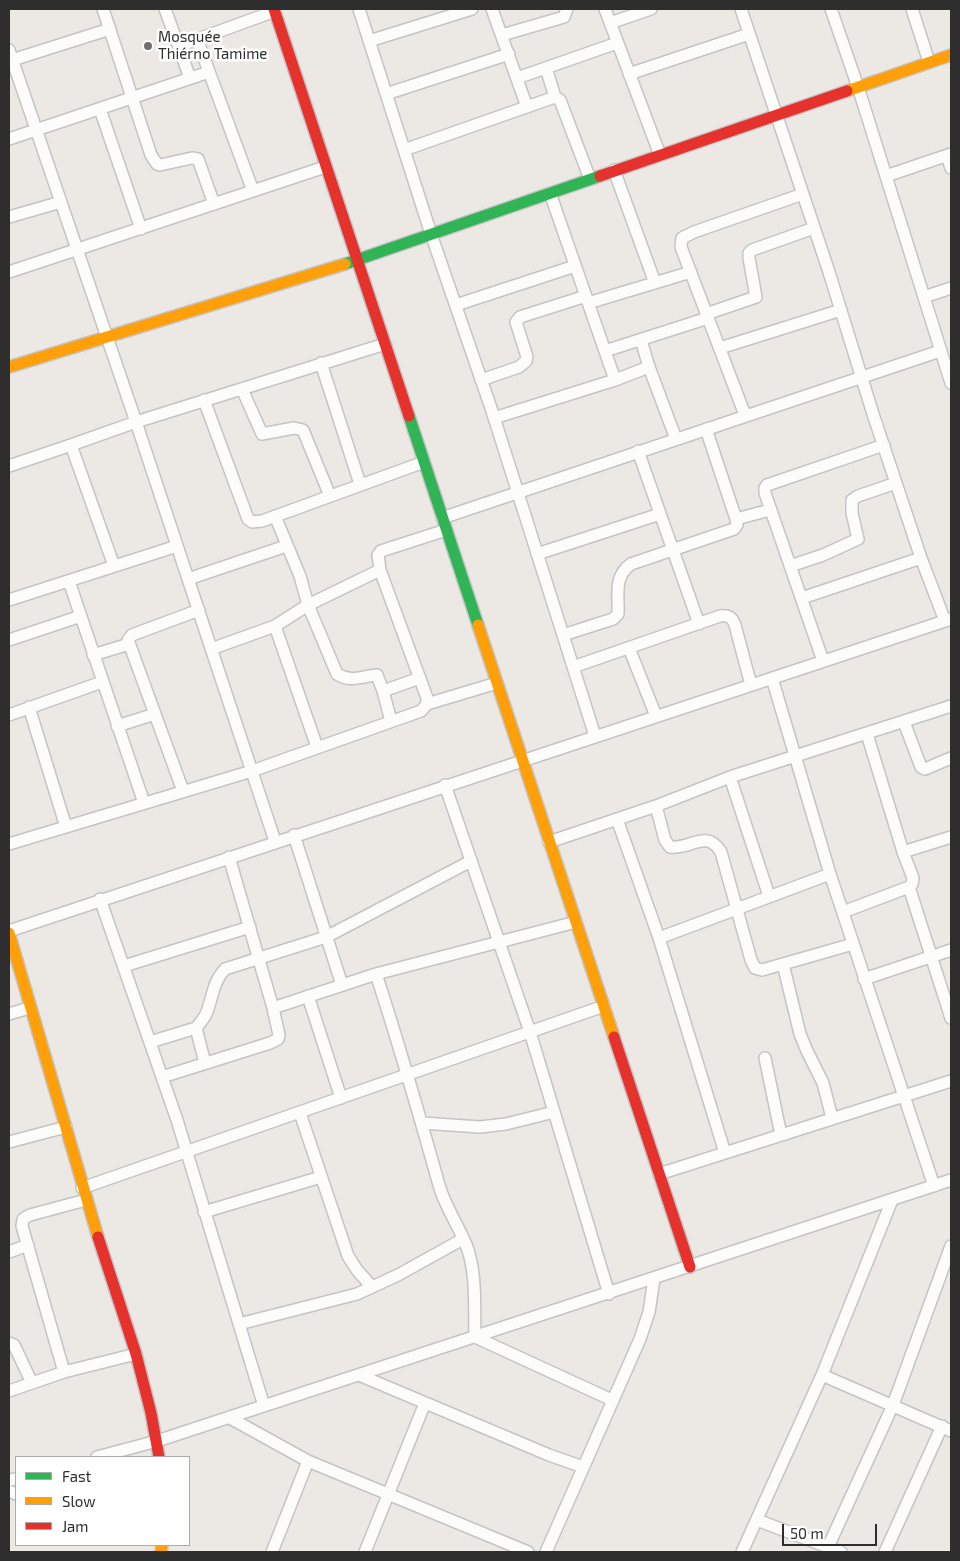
<!DOCTYPE html>
<html>
<head>
<meta charset="utf-8">
<style>
  body { margin:0 }
  #map { position:relative; width:960px; height:1561px; overflow:hidden; background:#ece8e4; font-family:"Exo 2",sans-serif }
  canvas { display:block }
  .frame { position:absolute; inset:0; border:10px solid #2e2e2e; pointer-events:none }
  .legend { position:absolute; left:15px; top:1456px; width:175px; height:90px; box-sizing:border-box; background:#fff; border:1px solid #ababab; margin:0; padding:6px 9px; list-style:none; font-size:15px; color:#2e2e2e }
  .legend li { display:flex; align-items:center; gap:10px; height:25px }
  .legend b { width:25px; border:1px solid #ababab }
  .scale { position:absolute; left:782px; top:1524px; width:95px; height:22px; box-sizing:border-box; border:2px solid #2e2e2e; border-top:0; padding-left:6px; font-size:15px; line-height:18px; white-space:nowrap; color:#2e2e2e; -webkit-text-stroke:4px #fff; paint-order:stroke }
</style>
</head>
<body>
<div id="map">
<canvas width="960" height="1561"></canvas>
<div class="frame"></div>
<ul class="legend">
<li><b style="height:6px;background:#30b455"></b>Fast</li>
<li><b style="height:6px;background:#ff9f0a"></b>Slow</li>
<li><b style="height:6px;background:#e5322d"></b>Jam</li>
</ul>
<div class="scale">50 m</div>
</div>
<script>
const ctx = document.querySelector('canvas').getContext('2d');
ctx.lineJoin = 'round';
function trace(path, color, width, dash) {
  ctx.strokeStyle = color;
  ctx.lineWidth = width;
  ctx.lineCap = dash ? 'butt' : 'round';
  ctx.setLineDash(dash || []);
  ctx.stroke(path);
}
function drawText(font, color, halo, rows, align = 'center') {
  ctx.font = font + ' "Exo 2",sans-serif';
  ctx.lineWidth = 5;
  ctx.setLineDash([]);
  ctx.textBaseline = 'middle';
  ctx.strokeStyle = halo;
  ctx.fillStyle = color;
  for (const [text, x, y, turn = 0] of rows) {
    ctx.save();
    ctx.translate(x, y);
    ctx.rotate((+turn || 0) * Math.PI / 180);
    ctx.textAlign = isNaN(turn) ? turn : align;
    if (halo) ctx.strokeText(text, 0, 0);
    ctx.fillText(text, 0, 0);
    ctx.restore();
  }
}
const street = new Path2D(`
  M103,9L151,155L157,164L160,165L192,158L198,159L214,204
  M165,9L190,78
  M359,9L431,234L492,411L595,736
  M492,9L527,107
  M605,9L660,155
  M741,9L829,272L873,414L921,558L945,621
  M831,9L858,87L951,383
  M912,9L929,62
  M610,23L651,9
  M502,35L564,17L567,9
  M197,39L253,191
  M369,41L472,9
  M179,46L275,11
  M9,50L136,422L275,841
  M9,61L110,29
  M546,68L555,97
  M629,74L749,34
  M517,78L617,43
  M386,94L509,54
  M100,109L141,229
  M9,139L209,72
  M404,150L555,97L560,100L590,179
  M947,156L951,168
  M614,170L655,283
  M886,176L951,154
  M550,193L615,380
  M9,217L61,202
  M9,272L325,167
  M924,297L951,288
  M588,303L691,272
  M456,305L575,266
  M706,314L756,297L749,258V253L752,250L814,228
  M641,340L649,367
  M720,348L841,310
  M605,351L708,318
  M321,363L360,484
  M481,380L519,367L526,361L527,357L516,322L520,317L586,296
  M242,389L262,434L294,428L303,430L330,496
  M204,400L248,519L252,522L262,521L424,462
  M745,415L681,247L682,238L694,232L803,194
  M494,418L615,380L649,367L676,439
  M71,445L114,566
  M638,451L699,624
  M9,466L71,445L136,422L385,344
  M275,516L300,576L308,605L337,674C351,683 362,676 377,675L383,691L391,721
  M442,518L940,351
  M736,519L770,510
  M537,554L660,514
  M790,566L823,555L858,539L852,513V500L858,496L896,483
  M188,579L286,546
  M69,581L144,803
  M802,598L921,558
  M9,600L177,546
  M275,626L317,747
  M563,635L613,619L618,614C619,595 613,577 631,564L734,529L737,525L736,519L706,429
  M9,640L81,616
  M629,648L656,716
  M211,649L275,626L308,605L380,570
  M93,655L129,644
  M823,661L765,493V488L767,485L773,483L884,445
  M573,667L720,616C729,615 732,617 735,625L751,685
  M772,678L830,874L934,1186
  M383,691L420,678
  M427,704V698L380,570L378,555L381,551L446,530
  M29,707L66,827
  M9,715L102,682
  M904,722L921,767L925,769L951,758
  M117,726L155,714
  M867,734L903,852L951,837
  M730,777L769,896
  M445,785L530,1032L609,1294
  M183,791L128,640L132,635L199,610
  M656,806L665,840L670,847C690,850 706,828 721,852L751,960L755,968L762,970L853,944
  M617,819L659,938L725,1153
  M294,835L342,985
  M549,842L656,806L730,777L951,706
  M9,844L252,771L421,711L427,704L497,683
  M909,887L951,1018
  M100,899L177,1120L264,1406
  M843,912L909,887L912,884L913,878L903,852
  M9,931L951,619
  M659,938L830,874
  M783,964L800,1034L807,1051L823,1083L832,1118
  M124,966L250,927
  M376,974C399,1044 419,1114 439,1185C445,1207 459,1226 467,1247C477,1275 474,1308 475,1337L612,1400
  M864,979L951,950
  M308,996L341,1098
  M273,1008L376,974L576,922
  M9,1014L29,1008
  M150,1042L196,1028
  M765,1058L781,1135
  M205,1063L196,1028C199,1024 204,1019 206,1014C213,998 212,983 225,969L326,937L471,861
  M162,1077L270,1043L278,1039L279,1035L273,1008L229,857
  M300,1113L348,1256L357,1270L372,1287
  M422,1123L480,1127L506,1124L554,1112
  M9,1142L66,1127
  M659,1174L951,1081
  M82,1188L604,1006
  M204,1212L321,1177
  M9,1252L28,1245
  M239,1324L357,1294L398,1275L463,1239
  M9,1343L14,1345L32,1383
  M64,1372L22,1226L23,1219L30,1215L86,1200
  M359,1375L549,1455L583,1467
  M822,1375L951,1431
  M9,1391L64,1372L136,1354
  M230,1418L308,1461L528,1552
  M97,1457L157,1441L951,1180
  M9,1480L16,1479
  M9,1491L16,1494
  M757,1520L841,1552
  M828,1547L893,1405L951,1246
  M272,1552L308,1461
  M365,1552L425,1403
  M546,1552L640,1339L649,1312L654,1279
  M742,1552L822,1375L892,1200
  M885,1552L942,1426`);
const fast = new Path2D(`
  M345,264L600,176
  M409,416L478,625`);
const slow = new Path2D(`
  M847,91L951,55
  M9,367L345,264
  M478,625L614,1037
  M9,933L98,1237
  M161,1552L162,1545`);
const jam = new Path2D(`
  M274,9L409,416
  M600,176L847,91
  M614,1037L690,1267
  M98,1237L136,1354L151,1413L159,1457`);
const markers = [
  [148,46,5,"#706f6e"]
];
const poiNames = [
  ["Mosquée",158,37],
  ["Thiérno Tamime",158,54]
];
trace(street, '#c5c4c5', 14);
trace(fast, '#c5c4c5', 14);
trace(slow, '#c5c4c5', 14);
trace(jam, '#c5c4c5', 14);
trace(street, '#fcfcfb', 11);
trace(fast, '#30b455', 11);
trace(slow, '#ff9f0a', 11);
trace(jam, '#e5322d', 11);
for (const [x, y, r, color] of markers) {
  const dot = new Path2D();
  dot.arc(x, y, r, 0, 2 * Math.PI);
  ctx.fillStyle = color;
  ctx.fill(dot);
  trace(dot, '#fff', 2);
}
drawText('15px', '#2e2e2e', '#fff', poiNames, 'left');
</script>
</body>
</html>
